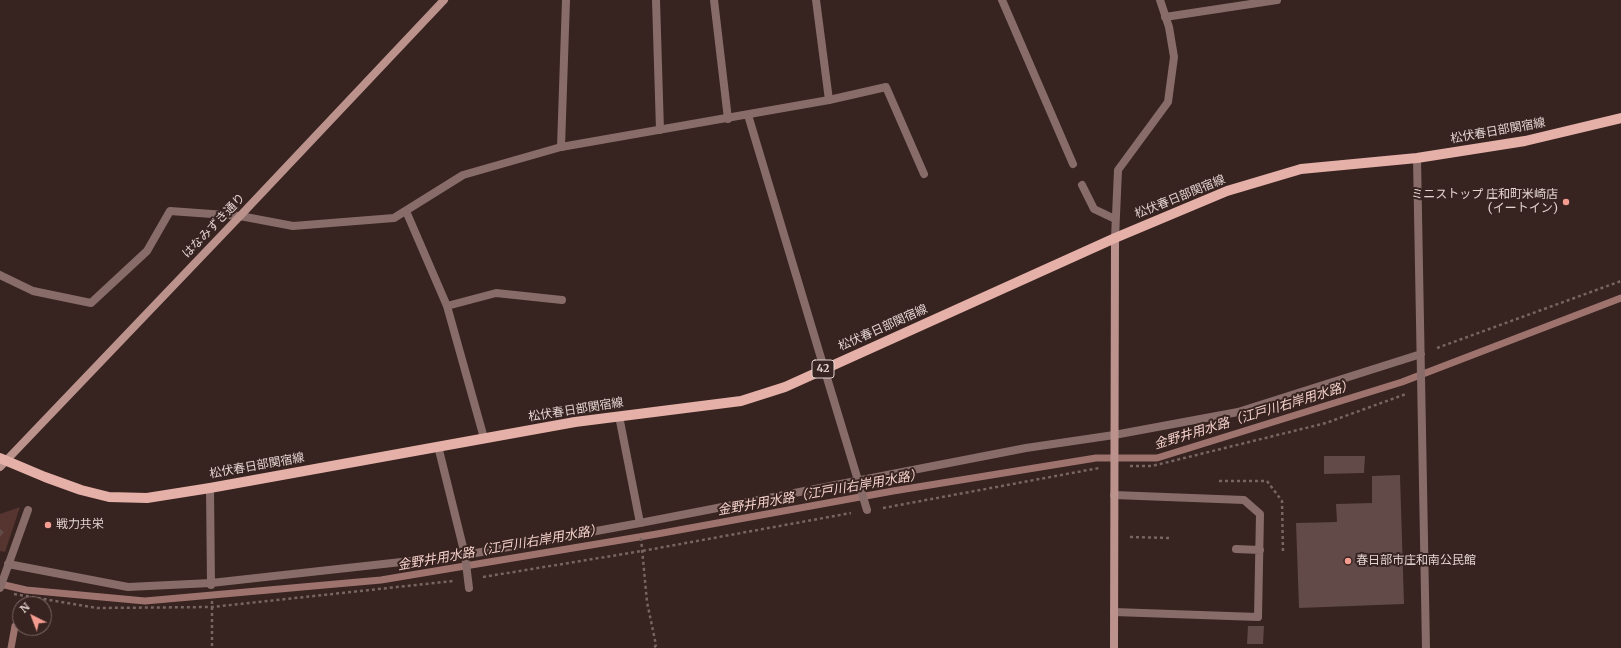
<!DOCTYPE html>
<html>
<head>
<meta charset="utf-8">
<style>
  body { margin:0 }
  #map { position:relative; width:1621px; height:648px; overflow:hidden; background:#372320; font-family:Merriweather,serif }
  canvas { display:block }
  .north { position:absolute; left:12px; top:596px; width:40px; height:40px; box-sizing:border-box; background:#372320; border:1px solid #7c6a67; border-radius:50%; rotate:318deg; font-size:11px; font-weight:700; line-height:16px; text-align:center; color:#e3d4d2 }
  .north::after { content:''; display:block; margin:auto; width:14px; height:18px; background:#f59c91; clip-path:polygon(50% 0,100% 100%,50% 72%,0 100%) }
</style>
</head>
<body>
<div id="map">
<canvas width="1621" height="648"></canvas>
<div class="north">N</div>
</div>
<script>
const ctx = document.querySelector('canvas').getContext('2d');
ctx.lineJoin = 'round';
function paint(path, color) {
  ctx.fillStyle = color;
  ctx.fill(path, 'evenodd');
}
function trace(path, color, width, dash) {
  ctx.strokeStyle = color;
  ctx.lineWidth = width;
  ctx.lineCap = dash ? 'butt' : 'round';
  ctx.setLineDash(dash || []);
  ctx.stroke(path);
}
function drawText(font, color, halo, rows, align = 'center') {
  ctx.font = font + ' Merriweather,"Noto Sans JP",serif';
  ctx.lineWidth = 4;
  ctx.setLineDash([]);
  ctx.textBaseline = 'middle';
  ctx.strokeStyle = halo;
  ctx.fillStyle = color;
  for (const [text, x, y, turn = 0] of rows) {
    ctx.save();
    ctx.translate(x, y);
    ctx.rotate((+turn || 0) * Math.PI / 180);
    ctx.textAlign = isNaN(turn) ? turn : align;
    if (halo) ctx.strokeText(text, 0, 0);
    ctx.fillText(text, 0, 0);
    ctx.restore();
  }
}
const green = new Path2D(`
  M20,507L5,552L0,551V514Z`);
const stream = new Path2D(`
  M0,584L26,590L145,601L381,580L657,534L893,491L1096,458H1157L1402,382L1621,298
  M11,648L15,626`);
const building = new Path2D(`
  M1324,456H1365L1364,473L1324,474Z
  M1400,475L1404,604L1299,608L1296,523L1337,522L1336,504L1372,503V476Z
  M0,529L4,532L0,537Z
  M1248,626H1264L1263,644H1247Z`);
const path = new Path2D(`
  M1437,348L1621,281
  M1130,466H1152L1326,423L1406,394
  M1219,481H1267L1282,501L1283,553
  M883,508L1099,468
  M1130,537L1170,538
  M641,538L647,602L656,645L654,648
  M483,577L642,551L851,513
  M14,594L97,608L212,607L453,581
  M212,601V648`);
const lane = new Path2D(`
  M656,0L660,130
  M714,0L728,119
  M1165,17L1277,0
  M829,100L886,87L924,174
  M561,147L566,0
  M0,275L33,291L91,303L147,251L170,211L240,216
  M824,368L867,510
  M619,416L640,523
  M1236,549L1260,550
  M1114,612L1258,617L1260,514L1244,500L1114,495`);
const street = new Path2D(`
  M1002,0L1073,164
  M748,115L824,368
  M1417,158L1426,648
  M1082,185L1094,209L1115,219
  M406,211L447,306L484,438
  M240,216L293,226L394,218L463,175L561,147L829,100L816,0
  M1115,238L1118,170L1168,102L1174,57L1169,27L1160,0
  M447,306L496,293L562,300
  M438,446L465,555L469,588
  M210,488L211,585
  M8,564L128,587L211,583L465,555L640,523L1026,448L1114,435L1238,412L1421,354
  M0,588L28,510`);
const secondary = new Path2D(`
  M0,467L240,216L444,0
  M1114,648L1115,238`);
const primary = new Path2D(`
  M0,458L45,477L81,490L109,497L147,498L210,488L575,422L741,401L785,387L1115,238L1227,191L1301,169L1417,158L1525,141L1621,118`);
const markers = [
  [1566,202,4,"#f59c91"],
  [48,525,4,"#f59c91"],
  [1348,561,4,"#f59c91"]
];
const shields = [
  [823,369,22]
];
const shieldNames = [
  ["42",823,369]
];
const streetNames = [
  ["松伏春日部関宿線",1498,131,-10],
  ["松伏春日部関宿線",1180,197,-22],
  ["はなみずき通り",214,226,-46],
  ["松伏春日部関宿線",883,328,-24],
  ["松伏春日部関宿線",576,410,-9],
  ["松伏春日部関宿線",257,466,-10]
];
const poiNames = [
  ["ミニストップ 庄和町米崎店",1558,195,"right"],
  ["(イートイン)",1558,209,"right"],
  ["戦力共栄",56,525],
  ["春日部市庄和南公民館",1356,561]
];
const waterNames = [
  ["金野井用水路（江戸川右岸用水路）",1254,415,-17],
  ["金野井用水路（江戸川右岸用水路）",820,493,-10],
  ["金野井用水路（江戸川右岸用水路）",500,548,-10]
];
paint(green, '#563430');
trace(stream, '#9e736e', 7);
paint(building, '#614a47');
trace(path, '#776562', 2.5, [3, 3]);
trace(lane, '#876c69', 8);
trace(street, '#876c69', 8);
trace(secondary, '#bc928d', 8);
trace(primary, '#e5b0a8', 10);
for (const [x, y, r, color] of markers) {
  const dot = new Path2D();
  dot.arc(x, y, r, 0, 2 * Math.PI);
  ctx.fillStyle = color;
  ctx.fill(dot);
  trace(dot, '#372320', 1.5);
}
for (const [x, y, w] of shields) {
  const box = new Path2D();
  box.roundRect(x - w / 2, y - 9, w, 18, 3);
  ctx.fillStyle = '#372320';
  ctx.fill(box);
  trace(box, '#e3d4d2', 1);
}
drawText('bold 11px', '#e3d4d2', null, shieldNames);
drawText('12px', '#e3d4d2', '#372320', streetNames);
drawText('12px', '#e3d4d2', '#372320', poiNames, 'left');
drawText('italic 13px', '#f5d1cb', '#372320', waterNames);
</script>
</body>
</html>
